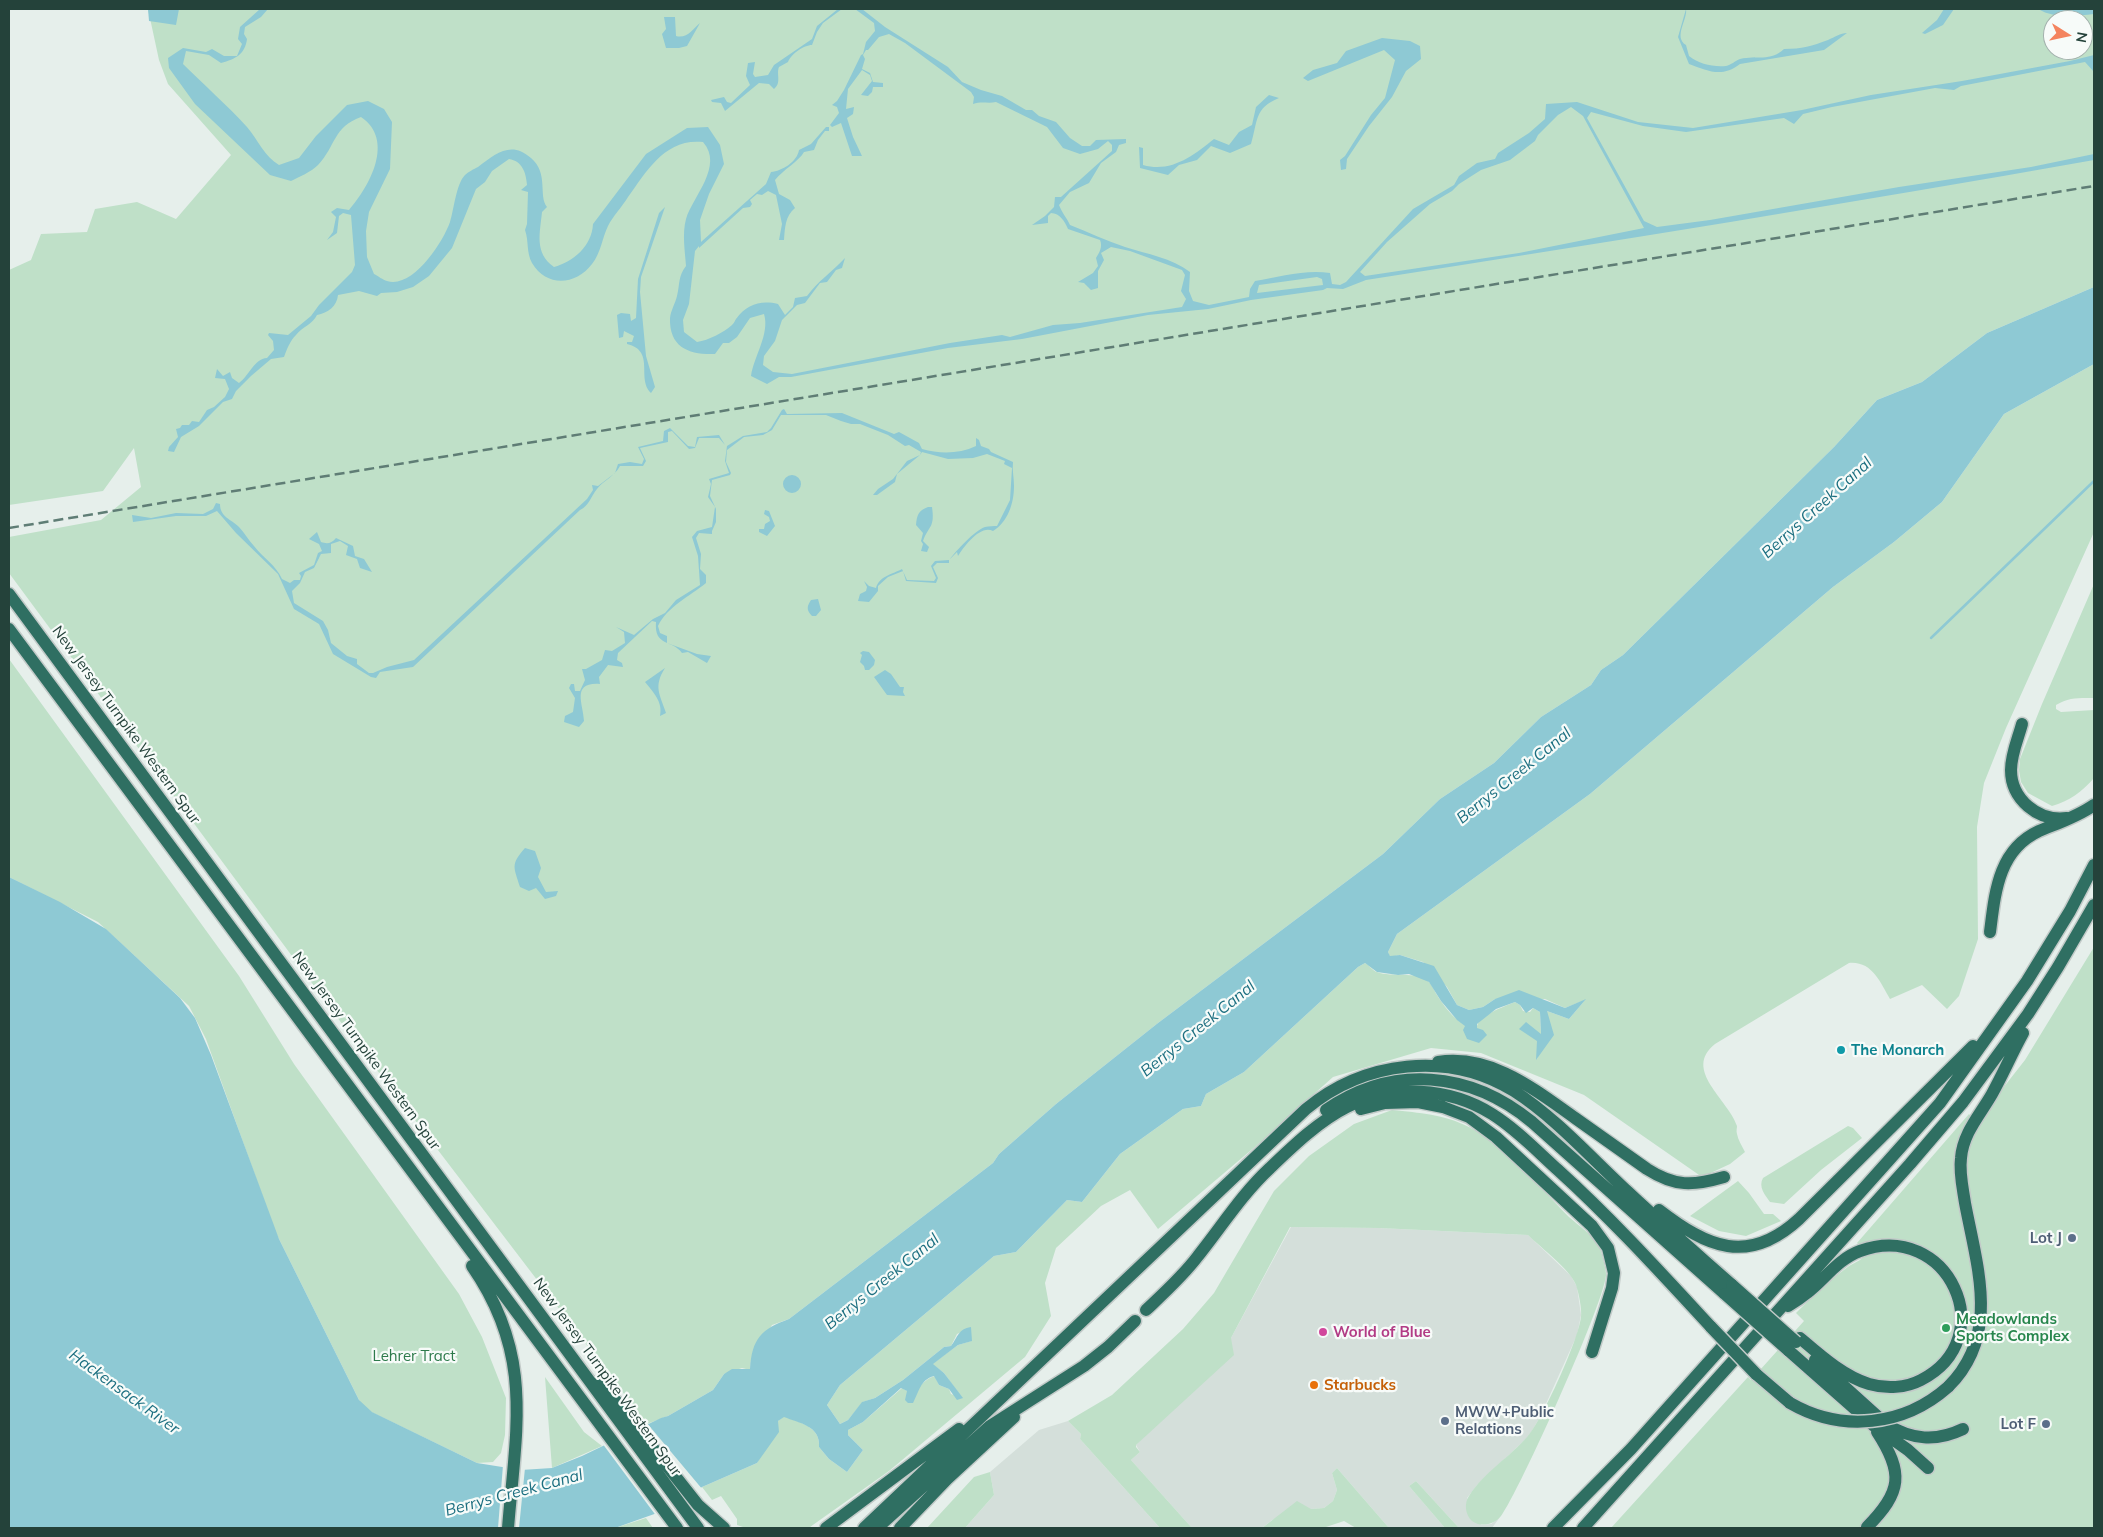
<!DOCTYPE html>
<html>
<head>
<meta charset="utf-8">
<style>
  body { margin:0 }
  #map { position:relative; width:2103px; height:1537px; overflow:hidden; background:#e6efeb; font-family:Mulish,sans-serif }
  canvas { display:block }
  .frame { position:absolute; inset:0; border:10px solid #24423a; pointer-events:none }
  .north { position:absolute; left:2043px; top:10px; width:50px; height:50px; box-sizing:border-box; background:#f7fbf9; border:1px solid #a3b1ad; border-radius:50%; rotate:100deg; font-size:14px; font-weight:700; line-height:20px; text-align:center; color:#24423a }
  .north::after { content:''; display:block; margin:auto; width:18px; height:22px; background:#f4845f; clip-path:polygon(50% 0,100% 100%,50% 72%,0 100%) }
</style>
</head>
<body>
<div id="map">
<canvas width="2103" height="1537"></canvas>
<div class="frame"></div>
<div class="north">N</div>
</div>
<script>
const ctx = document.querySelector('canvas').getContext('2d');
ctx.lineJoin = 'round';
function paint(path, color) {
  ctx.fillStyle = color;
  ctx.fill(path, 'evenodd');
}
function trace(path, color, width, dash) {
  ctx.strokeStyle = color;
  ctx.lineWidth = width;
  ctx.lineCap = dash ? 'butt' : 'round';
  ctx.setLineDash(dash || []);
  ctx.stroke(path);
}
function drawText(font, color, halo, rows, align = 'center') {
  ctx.font = font + ' Mulish,sans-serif';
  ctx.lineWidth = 4.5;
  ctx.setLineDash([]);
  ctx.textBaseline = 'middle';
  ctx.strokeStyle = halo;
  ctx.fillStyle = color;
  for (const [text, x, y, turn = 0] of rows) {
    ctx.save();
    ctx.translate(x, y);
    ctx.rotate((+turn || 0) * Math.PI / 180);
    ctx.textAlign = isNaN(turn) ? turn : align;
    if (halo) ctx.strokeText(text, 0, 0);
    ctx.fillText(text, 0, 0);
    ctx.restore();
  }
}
const built = new Path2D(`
  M1291,1227L1379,1228L1528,1235L1571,1276L1577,1287L1581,1315L1577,1335L1540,1417L1529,1436L1478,1484L1467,1498L1481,1525L1491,1524L1500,1517L1492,1528H1459L1416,1481L1409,1486L1445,1528H1389L1337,1468L1332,1473L1337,1490L1333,1501L1324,1508L1311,1509L1272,1520L1262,1528H1192L1131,1460L1140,1452L1136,1445L1231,1338Z
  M1068,1421L1081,1434L1080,1439L1160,1528H965L994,1495L990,1472L1039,1430Z`);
const green = new Path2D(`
  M148,9H2094V287L1987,333L1922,382L1877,400L1834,447L1623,655L1601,670L1591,685L1541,717L1494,763L1440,799L1383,854L1158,1023L1056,1104L999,1154L993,1163L789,1319L772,1325L751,1360L750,1370L742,1368L724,1374L713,1390L668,1416L647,1424L354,1040L9,573V537L101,520L141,487L134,448L103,491L9,505V270L31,260L41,234L87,232L95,209L137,202L176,219L231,155L168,84L159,60ZM2053,20H2083V50H2053Z
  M2094,364V532L2006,728L1984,783L1977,827L1978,939L1959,996L1947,1009L1922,985L1890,999C1880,982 1872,961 1849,963L1715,1044C1682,1070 1729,1100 1737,1126C1737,1128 1736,1131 1737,1134C1738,1140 1742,1146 1745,1152L1730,1164L1702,1177L1584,1095L1481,1053L1431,1048L1333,1077L1256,1146L1158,1229L1130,1190L1101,1206L1056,1248L1045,1283L1051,1316L1025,1357L889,1471L810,1527L746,1528L737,1525V1519L721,1496L712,1500L702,1487L757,1463L778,1421L784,1416C799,1423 821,1426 819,1447L829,1459L847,1472L863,1450L848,1435V1430L863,1422L902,1388L907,1391V1394C921,1390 921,1380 935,1376L939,1385L949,1389L951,1394L962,1398L944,1373L932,1364L958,1345L971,1341V1328L957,1334L951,1346L944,1347L903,1380L875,1398L863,1402L848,1420L840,1424L827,1405L840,1385L994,1256L1016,1252L1067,1200L1082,1202L1120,1154L1183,1109L1201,1106L1206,1094L1244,1072L1358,967L1365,963C1369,965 1373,971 1377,972C1392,978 1415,970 1429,982C1432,985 1435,992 1437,995C1448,1012 1458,1025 1477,1028C1476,1016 1506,1006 1515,1002L1520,1005L1523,1011L1530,1012L1533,1008L1540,1012L1541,1034L1537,1041V1059L1547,1011L1569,1019L1585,1000L1565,1008L1545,999H1495L1483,1007L1469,1010L1457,1005L1447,987L1423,962L1400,955L1390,957L1388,952L1397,934L1590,794L1833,587L1894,542L1942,502L2004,414Z
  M2094,584V698C2080,698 2069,697 2056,705V709L2061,712L2094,710V778C2082,792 2069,801 2052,806L2028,793L2021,782L2019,770L2020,759L2042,704Z
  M9,659L239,976L294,1064L459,1294L482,1337L506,1398L505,1435L501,1453L493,1462L477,1463L363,1408L275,1231L206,1039L189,1006L98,922L9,877Z
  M2094,947V1528H1611L1748,1377L1751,1380L1804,1321L1796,1313L1823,1286L1849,1266L1860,1260L1878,1241L1874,1240L1860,1246L1857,1243L1969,1114L1972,1117L1963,1139L2025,1060Z
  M1392,1110C1420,1113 1443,1114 1469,1127C1507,1147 1539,1187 1569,1217C1579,1226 1592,1234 1599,1246C1602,1253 1605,1265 1606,1273C1609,1293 1518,1494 1501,1516C1495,1524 1481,1528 1472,1521C1465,1515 1464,1503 1469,1496C1484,1472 1510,1457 1528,1436C1543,1418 1578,1341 1581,1317C1582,1309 1579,1294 1576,1285C1569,1268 1542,1249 1528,1235L1379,1228L1290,1227L1231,1338L1234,1355L1136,1445V1447L1140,1452L1131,1460L1192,1528H1160L1080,1439L1081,1434L1068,1421L1112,1395L1183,1329L1214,1293L1274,1191L1309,1156L1354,1124Z
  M1848,1126L1853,1128L1862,1138L1821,1170L1784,1204L1770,1202C1765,1195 1758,1187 1763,1178Z
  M1738,1181L1749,1193L1764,1214H1773L1781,1221L1746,1236L1719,1231L1690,1216Z
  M545,1377L584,1432L602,1446L552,1468Z
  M1337,1468L1389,1528H1356L1344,1521L1323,1528H1262L1297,1501L1311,1509L1324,1508L1333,1501L1337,1490L1332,1473Z
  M990,1472L994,1495L965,1528H927L974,1477Z
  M1416,1481L1459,1528H1445L1409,1486Z
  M646,1518L653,1528H615Z`);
const water = new Path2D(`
  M148,9H179L176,25L149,21Z
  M260,9H268L261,17L245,27L244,34L247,39C245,54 236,59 221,63L209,55L186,51L183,64C204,85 227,105 247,127C258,140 265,157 279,165L299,158L316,136L347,105L368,101L384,109L392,122L390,169L369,212L366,231L367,257L374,274C378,276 383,280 387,281C413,289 443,242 450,222C454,210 456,184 465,175C468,172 474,169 478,167C495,154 511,140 531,158C549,173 538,196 547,207L542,212C540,233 534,253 554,267C573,262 592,246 593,224L646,154L687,128L708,127L720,145L724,164L709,194L700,220L701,242L766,184L771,172C782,171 797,162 799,150L811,144L826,127H829V131H825L818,140L814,150L804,152C799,161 783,170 775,180L779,194L790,200L795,208C785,216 785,228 784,240H779L782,224L776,195L768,191L762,195L757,194L750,200L752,204L750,207L743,208L699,248V246L695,251L689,304L683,320L684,332L697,342C709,340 723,333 732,325C735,322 734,322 736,319C747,304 761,300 778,304L785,315L793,307L795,298L807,296C818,281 832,272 845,258L842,268L836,270L827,282L820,283L805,303L797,305L782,320L775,341L764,356L763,365L773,372L792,374L950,343L1002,335L1010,337L1053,325L1080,323L1182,307L1186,299L1181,291L1185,275L1182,270L1130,251L1111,247L1101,253L1104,260L1098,271V288L1091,290L1084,283L1078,282L1093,273L1098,266L1096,258C1099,253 1103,247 1100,240L1068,229C1065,222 1060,213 1051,213L1048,216V223L1032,225L1045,216L1054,207L1055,197H1061L1112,151V145L1108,141L1098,149L1080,154L1063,148L1047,127L996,102C988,104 982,101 973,104L974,97L971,92L905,43L889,34L879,37L868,50H866L863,55L865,59L862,69L870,73L873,82L883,83V87H873L872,92L868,96L861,95L872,81L870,75L862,70L848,89L846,109L854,107L853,114L847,118L853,137L862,156H852L841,123L832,127L830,125L839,113L837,107L832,105L837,101L844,90L861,55L863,54L866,42L875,31L874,23L855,9H862L885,27L948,67L962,82L981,90L1002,96L1026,110H1032L1039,116L1056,122L1070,138L1082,146H1090L1096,140L1126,139V143L1119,145L1116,152L1101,163L1089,183L1070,192L1059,205C1062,213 1067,218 1070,225C1088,232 1107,241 1125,247C1147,254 1172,258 1190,272L1189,291L1193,301L1209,305L1249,297L1250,289L1255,281C1279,277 1306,269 1330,273L1332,284L1340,285L1346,282L1413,209L1454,185L1459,176L1477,163L1495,159L1498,153L1529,133L1545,119L1546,104L1577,102L1638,122L1693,128L1802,110L1871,95L1962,81L2070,61L2094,55V72L2085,62L1961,86L1954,90L1935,88L1832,107L1803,114L1794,124L1784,118L1686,132L1643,126L1591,112L1587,118L1644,221L1657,227L1710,220L1899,187L2031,167L2094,154V160C1852,203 1609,242 1366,280L1343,289L1327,288L1323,290L1251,300L1208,309L1148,315L1022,339L948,348L791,377H779L767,384L751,376C754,356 770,334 764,314L750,318L737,337L729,343H723L715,354C690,355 669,348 670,318C671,310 675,304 677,296C680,284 678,276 686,266C685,251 682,234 686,219C693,196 724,166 703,142C665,138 647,171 628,197C622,207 613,216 608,226C602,238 601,253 592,264C576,285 547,288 532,263C526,252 529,241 525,230L527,224L528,192L521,190L527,185C526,172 522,161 509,159L492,171L485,182L476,189L452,248L429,276L413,287L397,292L381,293L377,296L359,291L338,295C337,306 328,313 317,315C313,324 302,327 296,335C290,341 287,349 284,357L271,359L251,376L236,391L232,399L223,402L199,426L181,437L174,452L168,451L169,447L178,437L176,429L180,428L182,425H189L192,421L199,422L207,410L214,407L225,397L229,389L225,379L215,378L217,369L223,376L230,372L232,378L239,383C249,376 254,359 267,358L274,350L273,341L268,335L269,333L288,335L311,316L319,305L352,272L355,265L351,215L343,213L339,216L337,233L327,240L333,232L336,217L331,212L337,208L349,210C370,186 395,140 361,117C333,127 336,146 318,165C311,172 299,177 291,181L270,175L195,104L169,68L168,58L183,48L206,52L212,49L224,56H237L242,44L238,39L240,27ZM1571,107L1583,116L1644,228L1519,253L1365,276L1360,272L1387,242L1430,204L1452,191L1459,184L1481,170L1510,160L1535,141L1538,135L1558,115ZM1317,277L1322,279L1323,285L1257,293L1259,285Z
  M838,9H842L823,23L817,32L812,45C804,45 791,54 788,62L779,67C776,74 782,83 774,89L769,84L759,83L725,111L721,103L712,102L711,100L724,97L727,102L731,103L750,85L746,76L748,63L755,62L753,74L755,77L768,75L774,65L812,39L817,26Z
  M1686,9C1688,19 1673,37 1686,45L1689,56C1699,64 1712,67 1726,66C1731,65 1735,61 1740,59C1757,55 1770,62 1784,49C1802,49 1812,46 1828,40C1835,37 1840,33 1847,33L1824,50L1740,64C1722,78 1708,71 1689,64L1678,37Z
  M1944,9H1954L1943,25L1925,34L1922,33L1937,20Z
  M2038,9H2094V14C2075,16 2055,19 2038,9Z
  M664,17H675L676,36C687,39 693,29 700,23L687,46L679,48H666L662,34L666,29Z
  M1382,38L1410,41L1420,46L1421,59L1406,71L1392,97L1369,126L1347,159L1346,169L1341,170L1340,160L1345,156L1371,115L1385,98L1395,60L1384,50L1308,81L1303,78L1313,70L1337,63L1346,51Z
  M1269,95L1279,98C1254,108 1258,121 1251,144L1230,153L1211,146L1197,160L1179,165L1168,175L1140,168L1139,147L1143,148V165C1171,173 1193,156 1214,139L1229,145L1239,132L1252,125L1256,107Z
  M665,207L641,277L640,292L646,356L655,387L651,393C636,378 656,351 627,344V342H632L634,336L624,331L623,337L619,338L617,315L621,313L630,314L631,321L636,318L638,279L659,213Z
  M2094,287V364L2004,414L1942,502L1894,542L1833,587L1590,794L1397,934L1388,952L1390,956L1400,955L1434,966L1457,1005L1469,1010L1483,1007L1495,999L1519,990L1565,1008L1586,999L1569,1019L1547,1011L1554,1035L1536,1060L1537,1041L1519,1029L1526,1022L1541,1034L1540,1012L1533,1008L1526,1013L1520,1005L1515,1002L1496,1009L1477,1024V1028L1483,1030L1487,1035L1479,1043L1467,1039L1463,1030L1465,1026L1457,1020L1441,1001L1429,982L1409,974L1398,975L1377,972L1365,963L1358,967L1244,1072L1206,1094L1201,1106L1183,1109L1120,1154L1082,1202L1067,1200L1016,1252L994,1256L840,1385L827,1405L840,1424L848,1420L862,1402L875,1398L903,1380L944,1347L951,1346C958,1337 958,1329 971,1327L972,1341L958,1345L933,1364L944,1373L963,1398L957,1400L949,1389L939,1385L934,1376C920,1380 919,1392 913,1403H908L905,1400L907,1391L901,1388L863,1422L848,1430V1435L863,1450L847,1472L829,1459L819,1447C821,1426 799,1423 784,1417L778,1421L779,1432L757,1463L702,1487L674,1507L615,1528H9V877L60,902L106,929L180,998L195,1018L211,1055L279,1239L359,1400L372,1412L477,1463L521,1470L552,1468L582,1456L661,1418L668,1416L713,1390L724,1374L732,1369H750C752,1339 761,1329 789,1319L993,1163L999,1154L1056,1104L1158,1023L1383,854L1440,799L1494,763L1541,717L1591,685L1601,670L1623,655L1834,447L1877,400L1922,382L1987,333Z
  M784,409L787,414L842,413L894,434L899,432L919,443L922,449C940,454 959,454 976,446V438L979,440L981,446L989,449L991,452L1013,462C1012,470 1014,478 1014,486C1014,503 1008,522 993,531C981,524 964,546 958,556L957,552L950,559C956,551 975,530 985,527C989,526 994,526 997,526L1010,500L1012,468L1004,464L1005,461L987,454L973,458L948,459L922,452L920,455L897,474L895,482L877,495H873L878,489L893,479L907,461L920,455L921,452L909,445L905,446L888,435L860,424H851L841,421L826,415H781L772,430L763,435L744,437L727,450L726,462L731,473L730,475L712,480L710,496L716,509V522L712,531V534L699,533L696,538L701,554L700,569L706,575V583C690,596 667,607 658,626L660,633L667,636V643L697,654L711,656L707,663L688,652L682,653C672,639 654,647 656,622L652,621L618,653L617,660L622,663L623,667L608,665L599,677L600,684C571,682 583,703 584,721L579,727L564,722L565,716L573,712L575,698L569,688L571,684H574L575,691H580L585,680L582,669H586L602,660L605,650L612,651L625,643L624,632L616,627L634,635L653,619L665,613L676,600L700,585L698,556L692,537L697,531L712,527L715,507L708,497L711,484L709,479L729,473L725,461L727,446L743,436L767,432L771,428L782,410Z
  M670,428L688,446L695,447L697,437L719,435L725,445L719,438H699L695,448L689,449L672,431L668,432V442L640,448L646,461L643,466H620C615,476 604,480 597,489C591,496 589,506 580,510L413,667L380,672L376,678L371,677L333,654L319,624L294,609L278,574L236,533L217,511L206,516H176L133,522L132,515L151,518L176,513L203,514L213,509L216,503L220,504C220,517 231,519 239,527C245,533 248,540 254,546C263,558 276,565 282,579L290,583L294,580H300L301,576L299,573L314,565L318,553L322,551L319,544L309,539L317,532L321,542C327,544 331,544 336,538L353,546L355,556L364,559L372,572L360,568L357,559L346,555L348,546L340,541L331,544V553L321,554L314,568L305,572L300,583L292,591L294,603L323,621L328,630L331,643L347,656L357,659V664L369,673H373L387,667L414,660L587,499L593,490L592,485L598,486L615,473L618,464L630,462L642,464L644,459L638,447L663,441L664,431Z
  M783 484a9 9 0 1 1 18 0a9 9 0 1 1-18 0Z
  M928,507H932C935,528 929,525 923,541L929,547L927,552L921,551L923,544L921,541L923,533L916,525C917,515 918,511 928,507Z
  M765,510L769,511L775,526L767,536L759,532V529H764L765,524L770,521L769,517L764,514Z
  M949,560V563H937L933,567L938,578L936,583L906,581L903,571L888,577L878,586V591L869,602L858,601L860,594L866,591L867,587L864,581L869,586L876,588C879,576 893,574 902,569L907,580L934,581L936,578L931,566L935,561Z
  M818,599L821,610L816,616H812C806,610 807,606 811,600Z
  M863,651L869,652L875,660L874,665L869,670H865L864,666L860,662L862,655L860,653Z
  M665,668C653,687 660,694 666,713L660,716C663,702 654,693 645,682Z
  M885,670L891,674L900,687H904L903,692L905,696L887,695L874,677Z
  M525,848L535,851L541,868L538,877L546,892L558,891L556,896L545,899L536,888L529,891L520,887C514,867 510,865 525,848Z`);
const pier = new Path2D(`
  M646,1422L703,1490L676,1509L657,1517L602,1443Z
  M503,1465L525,1468L519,1528H498Z`);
const stream = new Path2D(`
  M1931,638L2094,481`);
const highway = new Path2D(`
  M9,594L698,1528
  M9,629L677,1528
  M2022,724C2018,739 2011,754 2011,770C2011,799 2038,822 2067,818
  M1990,932C1995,893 1998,850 2039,831C2058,823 2077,817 2094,805
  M1438,1062C1491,1054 1534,1089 1575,1118C1599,1135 1623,1152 1647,1169C1675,1187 1693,1186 1724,1177
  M1361,1109L1385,1103L1418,1102L1443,1107L1469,1117L1496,1137L1592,1226L1608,1248L1614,1273L1612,1288L1592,1352
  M1326,1110C1393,1064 1470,1071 1532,1122L1725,1294
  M1659,1210C1707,1247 1748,1266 1799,1219L1973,1046
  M472,1266C534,1355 516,1428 508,1528
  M1788,1306C1795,1302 1801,1298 1807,1293C1825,1279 1838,1259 1860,1251C1948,1219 2003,1338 1921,1380C1906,1388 1886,1389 1869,1384C1843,1376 1820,1355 1800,1338
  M1146,1310C1164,1293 1183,1276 1198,1256C1222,1226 1242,1194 1270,1168C1293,1146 1319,1121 1347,1107C1392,1084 1449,1087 1492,1114C1516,1129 1537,1151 1558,1170C1612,1219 1661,1273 1711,1327
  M1788,1350L1873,1425L1908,1450L1928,1468
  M1815,1360L1887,1425
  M1756,1374L1790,1403
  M600,1381L698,1505L724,1528
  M1948,1387C2001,1335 1977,1267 1965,1203C1963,1189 1959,1173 1961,1158C1963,1133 1980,1115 1992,1094C2003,1074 2012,1053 2023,1033
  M1886,1424C1912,1440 1936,1442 1963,1429
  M1867,1527C1902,1492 1904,1473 1877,1432
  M826,1528L959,1429
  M864,1528L1306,1109C1364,1061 1448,1050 1514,1091C1556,1118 1591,1158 1628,1192C1662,1224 1697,1254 1732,1285
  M877,1528L990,1426L1084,1366L1108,1347L1135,1321
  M900,1528L947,1479L1014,1417
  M1553,1528L1631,1449L1940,1103L2027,981L2070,911L2094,865
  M1583,1528L1910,1164L1963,1102L2028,1014L2058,967L2094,905`);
const rail = new Path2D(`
  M9,528L2094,186`);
const highwayBridge = new Path2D(`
  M1732,1285L1796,1342
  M1725,1294L1788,1350
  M1711,1327L1756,1374
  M1790,1403C1842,1433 1904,1426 1948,1387`);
const markers = [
  [1841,1050,5,"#0f9aa8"],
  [2072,1238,5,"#5c6f8a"],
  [1946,1328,5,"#2e9e5b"],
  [1323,1332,5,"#d1479c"],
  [1314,1385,5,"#e8710a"],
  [1445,1421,5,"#5c6f8a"],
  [2046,1424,5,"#5c6f8a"]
];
const streetNames = [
  ["New Jersey Turnpike Western Spur",126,725,54],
  ["New Jersey Turnpike Western Spur",366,1051,54],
  ["New Jersey Turnpike Western Spur",607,1377,54]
];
const cultureNames = [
  ["The Monarch",1851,1050]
];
const serviceNames = [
  ["Lot J",2062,1238],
  ["MWW+Public",1455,1412,"left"],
  ["Relations",1455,1429,"left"],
  ["Lot F",2036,1424]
];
const leisureNames = [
  ["Meadowlands",1956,1319],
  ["Sports Complex",1956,1336]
];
const hotelNames = [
  ["World of Blue",1333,1332]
];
const parkNames = [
  ["Lehrer Tract",414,1356]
];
const foodNames = [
  ["Starbucks",1324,1385]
];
const waterNames = [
  ["Berrys Creek Canal",1817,508,-42],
  ["Berrys Creek Canal",1514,776,-39],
  ["Berrys Creek Canal",1198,1029,-39],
  ["Berrys Creek Canal",882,1282,-39],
  ["Hackensack River",124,1392,36],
  ["Berrys Creek Canal",514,1493,-15]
];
paint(built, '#d4dfda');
paint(green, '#bfe0c8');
paint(water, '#8ec9d4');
paint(pier, '#e6efeb');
trace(stream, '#8ec9d4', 2.5);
trace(highway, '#c2cac8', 15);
trace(highway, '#2f6f62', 12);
trace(rail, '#5f7d75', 2.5, [10, 5]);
trace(highwayBridge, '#c2cac8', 15, []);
trace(highwayBridge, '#2f6f62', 12);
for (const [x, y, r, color] of markers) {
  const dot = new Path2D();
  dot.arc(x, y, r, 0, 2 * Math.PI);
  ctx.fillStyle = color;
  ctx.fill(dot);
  trace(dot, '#f7fbf9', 2);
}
drawText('15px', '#24423a', '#f7fbf9', streetNames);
drawText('bold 15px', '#0d838f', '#f7fbf9', cultureNames, 'left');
drawText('bold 15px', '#4e5e75', '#f7fbf9', serviceNames, 'right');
drawText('bold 15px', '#27864d', '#f7fbf9', leisureNames, 'left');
drawText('bold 15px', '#b23c85', '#f7fbf9', hotelNames, 'left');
drawText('15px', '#2d7a4b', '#f7fbf9', parkNames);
drawText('bold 15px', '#c56008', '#f7fbf9', foodNames, 'left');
drawText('italic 16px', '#1c6f80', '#f7fbf9', waterNames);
</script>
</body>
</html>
